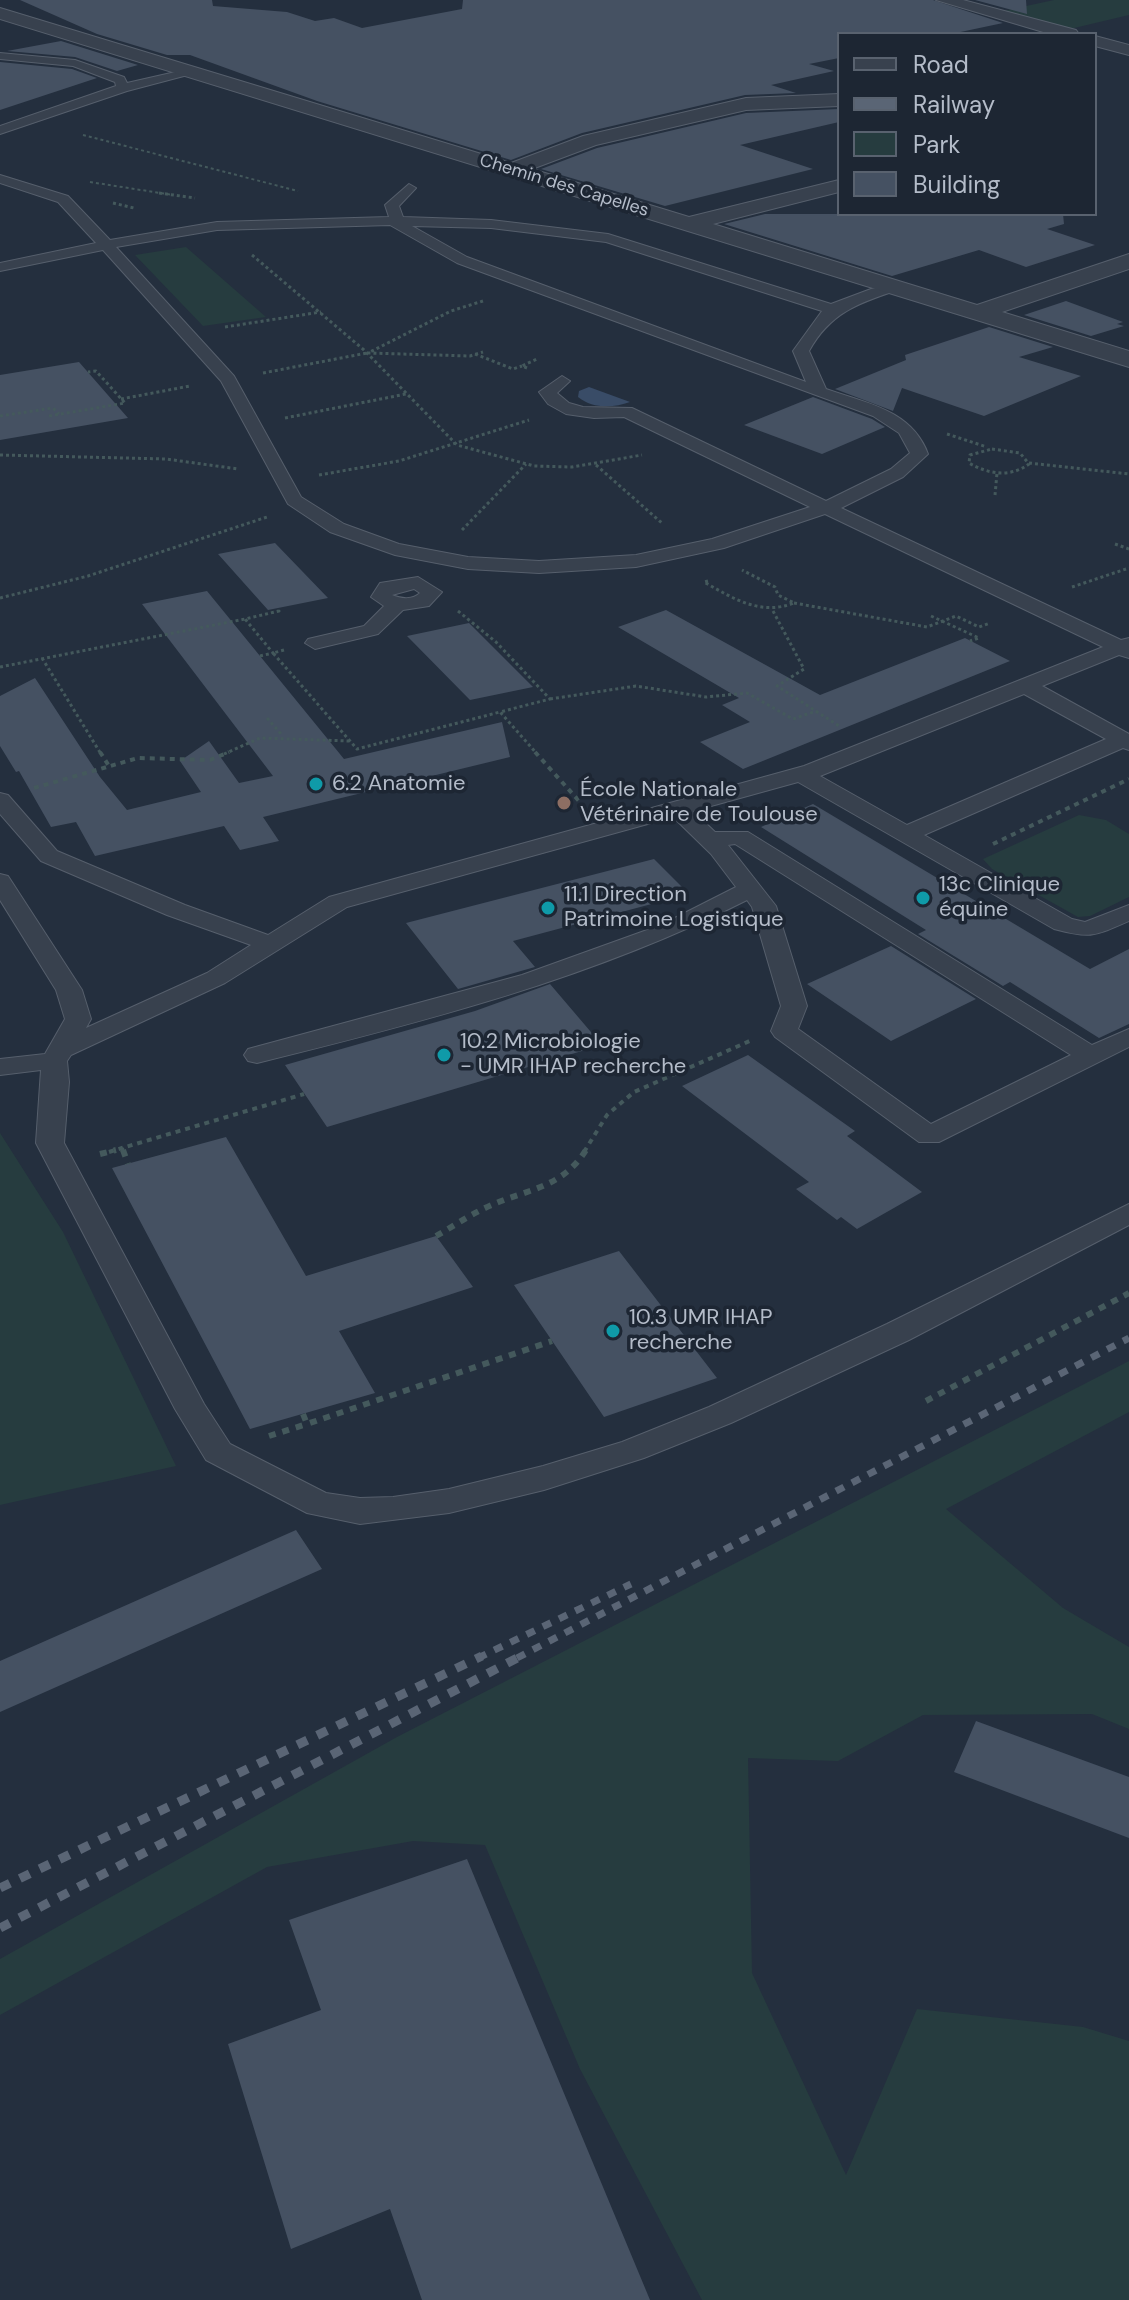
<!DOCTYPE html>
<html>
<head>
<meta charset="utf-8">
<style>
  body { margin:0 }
  #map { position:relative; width:1129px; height:2300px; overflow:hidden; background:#242f3e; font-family:"DM Sans",sans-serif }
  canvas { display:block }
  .legend { position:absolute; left:837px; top:32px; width:260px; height:184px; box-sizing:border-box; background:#1d2633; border:2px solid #59626f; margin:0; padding:10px 14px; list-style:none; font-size:24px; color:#b4bcc9 }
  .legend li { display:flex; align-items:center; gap:16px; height:40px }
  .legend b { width:40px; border:2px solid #59626f }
</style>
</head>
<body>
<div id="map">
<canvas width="1129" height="2300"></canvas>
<ul class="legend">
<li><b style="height:10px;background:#38414e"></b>Road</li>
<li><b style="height:10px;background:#5a6575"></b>Railway</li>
<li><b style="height:22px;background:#263c3f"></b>Park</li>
<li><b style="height:22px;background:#455162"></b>Building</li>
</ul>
</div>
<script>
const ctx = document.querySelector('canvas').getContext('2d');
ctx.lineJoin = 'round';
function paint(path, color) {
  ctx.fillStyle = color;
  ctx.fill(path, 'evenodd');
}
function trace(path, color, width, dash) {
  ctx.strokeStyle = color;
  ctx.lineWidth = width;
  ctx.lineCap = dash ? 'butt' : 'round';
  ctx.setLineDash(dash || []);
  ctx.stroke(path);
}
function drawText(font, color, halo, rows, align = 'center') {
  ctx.font = font + ' "DM Sans",sans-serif';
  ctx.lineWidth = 7;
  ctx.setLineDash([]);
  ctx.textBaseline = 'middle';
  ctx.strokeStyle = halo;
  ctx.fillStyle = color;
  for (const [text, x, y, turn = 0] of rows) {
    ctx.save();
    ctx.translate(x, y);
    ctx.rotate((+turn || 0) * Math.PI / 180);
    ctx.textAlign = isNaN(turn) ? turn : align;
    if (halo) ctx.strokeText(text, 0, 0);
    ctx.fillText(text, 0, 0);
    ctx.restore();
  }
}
const green = new Path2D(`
  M1054,0H1129V15L1070,29L1003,11Z
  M186,247L266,317L203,326L135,255Z
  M1079,815L1106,820L1129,834V897L1090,916L1078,917L992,869L983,859Z
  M0,1133L63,1232L176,1466L0,1505Z
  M1129,1361V1412L946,1509L1063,1608L1129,1647V1729L1092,1714L923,1715L838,1761L748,1758L752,1973L846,2175L917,2009L1083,2027L1129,2041V2300H702L580,2069L485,1845L413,1841L267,1867L0,2015V1959L397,1737Z`);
const water = new Path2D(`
  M589,387L630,402C613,408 593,409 578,397L579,391Z`);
const building = new Path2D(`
  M20,0H212L213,6L287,12L315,21L334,18L362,28L462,9L463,0H933L1003,23L951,34H839V58L809,64L834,71L771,85L796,93L745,95L582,133L511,160L317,101L190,55H167L97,34Z
  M975,0H1026L1027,14Z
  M61,41L138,65L117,71L75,57L7,51Z
  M0,62L72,69L97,78L0,110Z
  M839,109V122L740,145L813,169L665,206L541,169L597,148L746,113Z
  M765,214H1063L1064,224L1047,229L1095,245L1026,267L979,250L892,276L724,224Z
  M1066,301L1123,322L1117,324L1124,326L1091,336L1024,315Z
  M989,327L1053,347L1019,357L1081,376L984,416L902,388L893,411L835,389L906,360L905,355Z
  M79,362L128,418L0,440V375Z
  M813,397L872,419L885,427L822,454L744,425Z
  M275,543L328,598L268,610L218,554Z
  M207,591L344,759L502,722L510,757L263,817L279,841L240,850L224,826L95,856L76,822L51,827L19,771L16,772L0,746V696L35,678L100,777L127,810L201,792L180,761L209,741L239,783L273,776L142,604Z
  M666,610L820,695L965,638L1010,661L743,769L700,742L750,722L722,705L739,698L618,627Z
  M469,623L533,687L470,700L407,636Z
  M813,804L1090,969L1129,949V1024L1099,1038L1010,982L1003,986L918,934L926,930L761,827Z
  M654,859L689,894L513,941L535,967L458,989L406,923Z
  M891,946L976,999L891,1041L807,984Z
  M550,984L602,1045L327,1127L285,1065L475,1011Z
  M748,1055L855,1131L847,1136L922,1192L857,1229L841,1217L837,1220L796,1189L809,1182L682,1086Z
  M226,1137L306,1276L436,1236L473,1287L339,1331L375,1393L250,1429L112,1168Z
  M619,1251L717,1378L604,1417L514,1285Z
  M296,1530L322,1569L0,1712V1661Z
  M976,1721L1129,1777V1838L954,1772Z
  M467,1859L526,2002L650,2300H422L390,2209L291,2249L228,2044L321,2010L289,1920Z`);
const pathFar3 = new Path2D(`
  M83,135L298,191
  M90,182L173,195`);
const pathFar2 = new Path2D(`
  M159,193L195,198
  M113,203L134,208
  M252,255L364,350L457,445L534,466L572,467L642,455
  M483,301L451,311L368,353L470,356L483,352
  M225,327L321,312
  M475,354L513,369L522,366
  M527,368L522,366L537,359
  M263,373L367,353
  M121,399L190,386
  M0,416L53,408L59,414
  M49,416L125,403L96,371L88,372
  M285,418L406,394
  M947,434L987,447
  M992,449L1020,453L1029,464C1010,478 988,474 969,463L970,455Z
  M0,455L166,459L238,469
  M1029,463L1129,474
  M596,465L663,524
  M319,475L399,461L529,420
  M995,495L997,473
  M462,530L526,464
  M1115,544L1129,549
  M708,581L704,582C734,599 761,616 794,603L778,595L775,587L742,570
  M1072,587L1129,568
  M0,598L88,576L267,517
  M794,603L927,627L956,616L979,627L990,623
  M458,611L496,642L550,699L500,712L537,754
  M773,611L804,669L777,686L839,726
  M931,616L979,638L970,641
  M284,650L273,653L357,749L500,712
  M260,656L273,653L245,619L279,611L277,608
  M42,658L101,754
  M0,667L245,619
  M550,699L636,686L706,697L747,693L793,719L816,711
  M267,718L282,735
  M224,754L260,738L350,741`);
const pathFar1 = new Path2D(`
  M100,752L109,766
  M535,752L579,801
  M34,788L138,758L210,760L229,752
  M993,844L1129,779
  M109,1152L122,1148
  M123,1152L122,1148L304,1094
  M584,1152L607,1115L634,1092L752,1040`);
const path = new Path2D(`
  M123,1150L128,1164
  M100,1154L116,1150
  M436,1236C452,1227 468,1216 485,1208C524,1189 561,1190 586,1150
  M926,1401L1129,1293
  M303,1414L307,1424L552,1341
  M269,1436L307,1424`);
const service = new Path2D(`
  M0,53L75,60L124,77L127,83L193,68L199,72L127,91L0,134V126L116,86L115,82L73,66L0,59Z
  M0,175L68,196L110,240L217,222L389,217L385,205L409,184L416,188L399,206L403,217L491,220L608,234L831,304L871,289L898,284V290C858,303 830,313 809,351L826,389C866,403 912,410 928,454L903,477L841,508L1121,640L1129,638V658L1119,655L1042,686L1129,734V750L1123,748L924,835L1072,919L1085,922L1129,905V921C1094,936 1092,939 1054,929L798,782L693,811L715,832H748L1092,1045L1129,1029V1047L939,1142H919L775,1037L771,1031L781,1006L752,907L747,900C594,978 423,1022 257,1063L248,1061L244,1055L248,1049L522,975L661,925L736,887L711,854L673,817L347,907L225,983L71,1055L67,1061L69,1082L64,1143L204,1404L230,1444L326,1493L360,1498L393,1497L449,1489L543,1466L622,1442L709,1407L887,1324L1129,1204V1225L909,1340L731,1423L644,1458L544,1490L449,1513L360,1524L307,1513L206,1460L175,1409L36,1143L41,1070L0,1075V1059L45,1054L65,1019L56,990L0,900V874L8,876L82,990L91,1019L86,1028L207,973L251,945L167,915L41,861L0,814V793L8,795L57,851L185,905L268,935L329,897L804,766L1103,647L825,514L724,548L636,567L539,573L468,569L395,555L330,532L288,504L221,381L103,250L0,271V263L96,243L58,202L0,183ZM390,225L457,263L873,416L899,433L910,453L891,469L826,501L632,408L583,407L569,403L557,393L570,381L562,376L539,392L548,404L566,414L594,418L624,417L810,507L712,539L636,555L539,561L468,557L399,544L344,524L301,497L234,376L116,247L217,230ZM412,226L491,228L606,242L822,311L793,351L806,382L467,257ZM1024,694L1106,739L907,825L820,776ZM735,844L1071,1055L931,1124L798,1029L807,1006L776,906L728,845Z
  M418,577L442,592L429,606L403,610L378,634L315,649L305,643L308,639L364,626L384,606L371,597L380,583ZM414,589L420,593C413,600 401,599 392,595Z`);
const minor = new Path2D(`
  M936,0H963L1076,30L1079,34H1050Z
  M0,8L511,163L583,136L746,98L839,94V106L746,110L596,145L532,169L689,217L839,180V192L713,224L977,305L1129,254V269L1002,312L1129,351V367L0,19Z
  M1095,36L1129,45V55L1095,46Z`);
const railFar1 = new Path2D(`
  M478,1658L631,1584
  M517,1658L1129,1338`);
const rail = new Path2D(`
  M0,1888L482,1656
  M0,1928L521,1656`);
const markers = [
  [316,784,8,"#0f9aa8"],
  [564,803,8,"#8d6e63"],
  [923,898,8,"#0f9aa8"],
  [548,908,8,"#0f9aa8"],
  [444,1055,8,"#0f9aa8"],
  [613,1331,8,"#0f9aa8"]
];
const farStreetnames = [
  ["Chemin des Capelles",564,186,17]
];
const poiNames = [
  ["6.2 Anatomie",332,784],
  ["École Nationale",580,790],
  ["Vétérinaire de Toulouse",580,815],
  ["13c Clinique",939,885],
  ["équine",939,910],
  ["11.1 Direction",564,895],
  ["Patrimoine Logistique",564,920],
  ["10.2 Microbiologie",460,1042],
  ["- UMR IHAP recherche",460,1067],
  ["10.3 UMR IHAP",629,1318],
  ["recherche",629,1343]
];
paint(green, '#263c3f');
paint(water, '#394c67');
paint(building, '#455162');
trace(service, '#565f6c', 2);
trace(minor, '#565f6c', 2);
trace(pathFar3, '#44595c', 2, [3, 3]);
trace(pathFar2, '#44595c', 3, [3, 3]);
trace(pathFar1, '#44595c', 4, [5, 5]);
trace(path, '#44595c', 6, [7, 7]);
paint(service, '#38414e');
paint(minor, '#38414e');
trace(railFar1, '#5a6575', 7, [9, 9]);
trace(rail, '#5a6575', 9, [11, 11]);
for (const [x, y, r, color] of markers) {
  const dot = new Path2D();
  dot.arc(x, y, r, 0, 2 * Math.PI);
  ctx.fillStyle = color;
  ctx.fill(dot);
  trace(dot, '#1d2633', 3);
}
drawText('18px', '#b4bcc9', '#1d2633', farStreetnames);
drawText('22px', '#b4bcc9', '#1d2633', poiNames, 'left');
</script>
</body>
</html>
